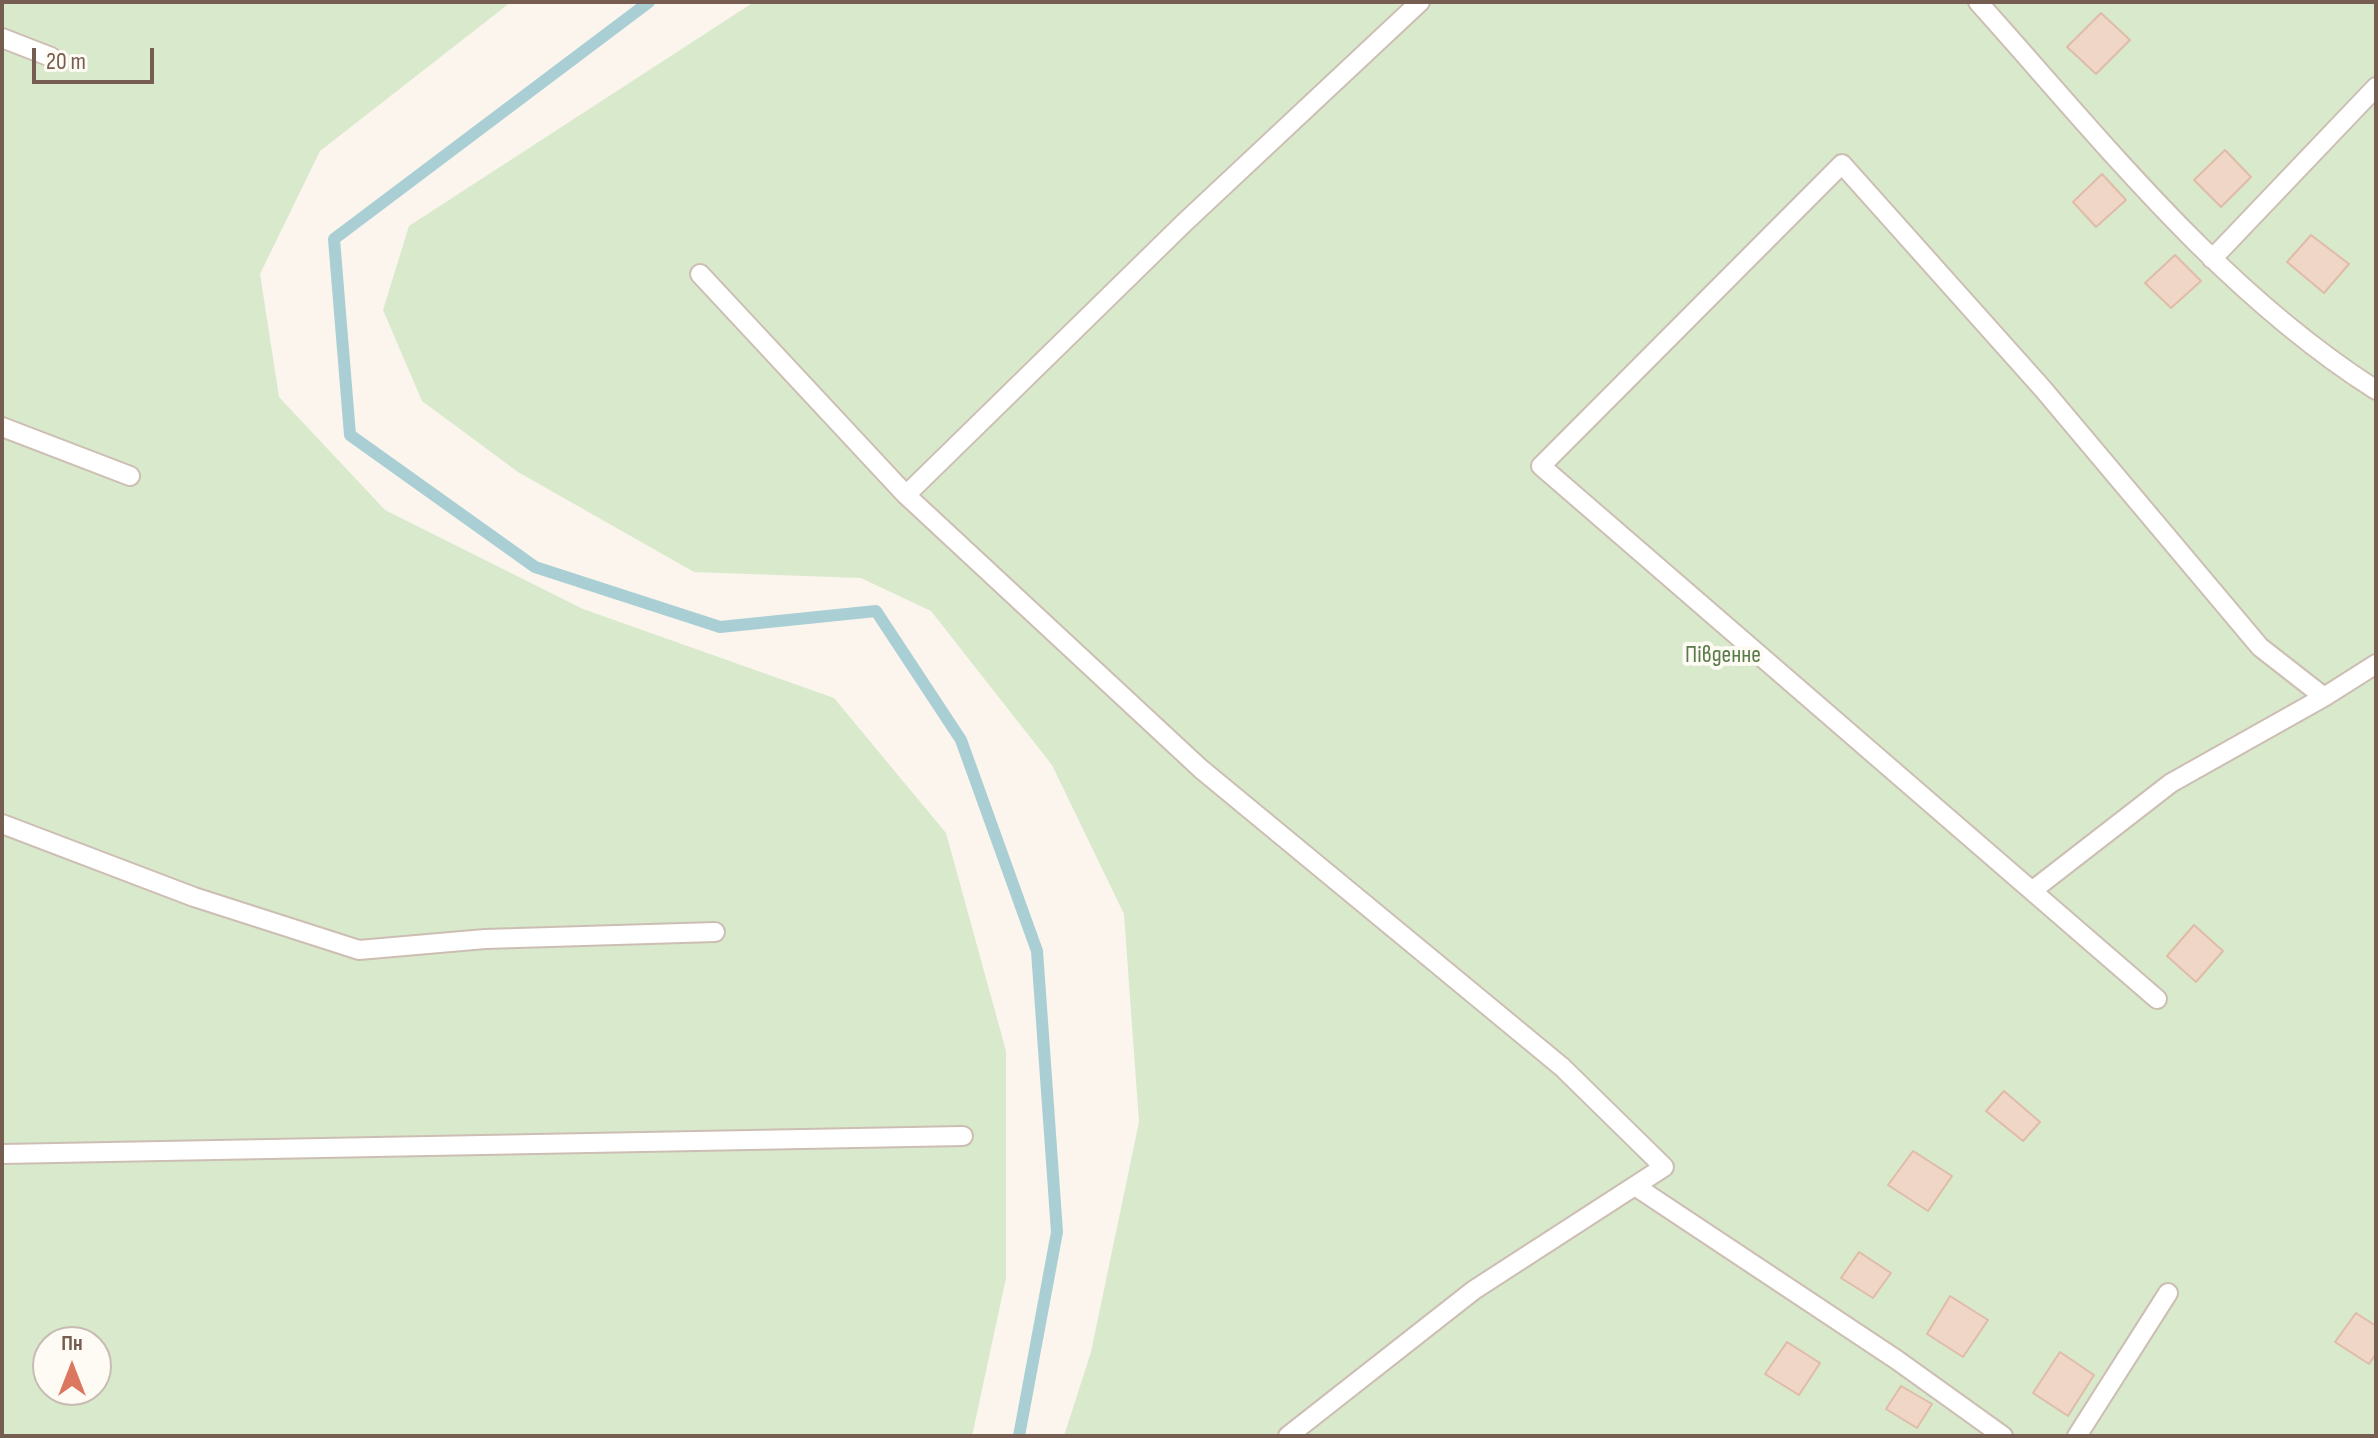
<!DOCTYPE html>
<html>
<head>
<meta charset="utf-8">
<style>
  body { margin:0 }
  #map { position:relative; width:2378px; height:1438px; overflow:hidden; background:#fbf5ed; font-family:"Sofia Sans Condensed",sans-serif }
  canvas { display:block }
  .frame { position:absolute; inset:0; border:4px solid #765d51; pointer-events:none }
  .north { position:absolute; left:32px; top:1326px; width:80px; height:80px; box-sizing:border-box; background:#fefaf4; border:2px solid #c8bbb3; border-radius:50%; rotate:0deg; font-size:22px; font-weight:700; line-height:32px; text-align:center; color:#765d51 }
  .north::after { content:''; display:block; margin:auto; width:28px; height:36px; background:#da775e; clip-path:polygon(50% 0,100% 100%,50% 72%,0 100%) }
  .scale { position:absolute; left:32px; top:48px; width:122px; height:36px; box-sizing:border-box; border:4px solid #765d51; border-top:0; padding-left:10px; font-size:24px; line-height:28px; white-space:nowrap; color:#765d51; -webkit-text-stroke:6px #fefaf4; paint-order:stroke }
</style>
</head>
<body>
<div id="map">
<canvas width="2378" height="1438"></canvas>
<div class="frame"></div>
<div class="north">Пн</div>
<div class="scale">20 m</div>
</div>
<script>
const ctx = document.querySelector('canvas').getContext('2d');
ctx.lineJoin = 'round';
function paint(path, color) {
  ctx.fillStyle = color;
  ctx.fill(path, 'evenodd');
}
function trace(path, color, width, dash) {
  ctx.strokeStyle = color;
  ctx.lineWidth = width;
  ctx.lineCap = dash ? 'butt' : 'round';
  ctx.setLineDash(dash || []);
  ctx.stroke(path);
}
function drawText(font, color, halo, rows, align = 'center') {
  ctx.font = font + ' "Sofia Sans Condensed",sans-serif';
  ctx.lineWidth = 8;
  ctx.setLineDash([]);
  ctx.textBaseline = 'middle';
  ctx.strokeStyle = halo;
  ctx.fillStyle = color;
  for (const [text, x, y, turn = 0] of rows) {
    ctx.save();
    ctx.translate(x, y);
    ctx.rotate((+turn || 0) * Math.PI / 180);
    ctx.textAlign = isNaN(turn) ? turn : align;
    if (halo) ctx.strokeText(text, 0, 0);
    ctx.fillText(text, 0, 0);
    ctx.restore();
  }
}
const green = new Path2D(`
  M2,2H511L320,151L260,274L279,397L385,510L583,609L834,698L946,833L1006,1051V1278L972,1436H2ZM48,1342H96V1390H48Z
  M754,2H2376V1430L2372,1436H1064L1091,1352L1139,1122L1124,914L1052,765L931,611L861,578L694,572L518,472L422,401L383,310L409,226Z`);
const stream = new Path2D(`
  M649,2L334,239L350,435L535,567L720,627L876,611L961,740L1037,951L1057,1232L1019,1436`);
const building = new Path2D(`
  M2101,13L2130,40L2096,74L2067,47Z
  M2225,150L2251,177L2221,207L2194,180Z
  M2102,174L2126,200L2096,227L2073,202Z
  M2311,235L2349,264L2324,293L2287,262Z
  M2175,255L2201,281L2171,308L2145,283Z
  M2194,925L2223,951L2196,982L2167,956Z
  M2004,1091L2040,1122L2023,1141L1986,1111Z
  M1913,1151L1952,1176L1928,1211L1888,1185Z
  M1859,1252L1891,1273L1873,1298L1841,1278Z
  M1950,1296L1988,1320L1963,1357L1927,1334Z
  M2356,1313L2376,1326V1354L2369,1364L2335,1342Z
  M1787,1342L1820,1363L1799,1395L1765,1374Z
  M2060,1352L2094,1375L2068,1416L2033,1393Z
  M1901,1386L1932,1404L1917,1428L1886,1409Z`);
const lane = new Path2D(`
  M1978,2C2101,139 2219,290 2376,390
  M2,38L51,57
  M2212,259L2376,87
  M700,274L906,495L1201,769L1562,1067L1664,1167L1474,1290L1288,1436
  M2,427L130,476
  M906,495L1184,223L1420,2
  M2,824L194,897L359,950L485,939L715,932
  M2033,890L2171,783L2324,697L2376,664
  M2157,999L1541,466L1842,164L2043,389L2260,647L2324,697
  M2,1154L963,1136
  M1635,1186L1897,1360L2003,1436
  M2077,1436L2168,1293`);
const parkNames = [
  ["Південне",1723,656]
];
paint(green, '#d8e9cc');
trace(stream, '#a9cfd5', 12);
paint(building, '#efd6c7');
trace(building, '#e0bca8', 2);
trace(lane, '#cdbeb3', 22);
trace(lane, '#fff', 18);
drawText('24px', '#597a4a', '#fefaf4', parkNames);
</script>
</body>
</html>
